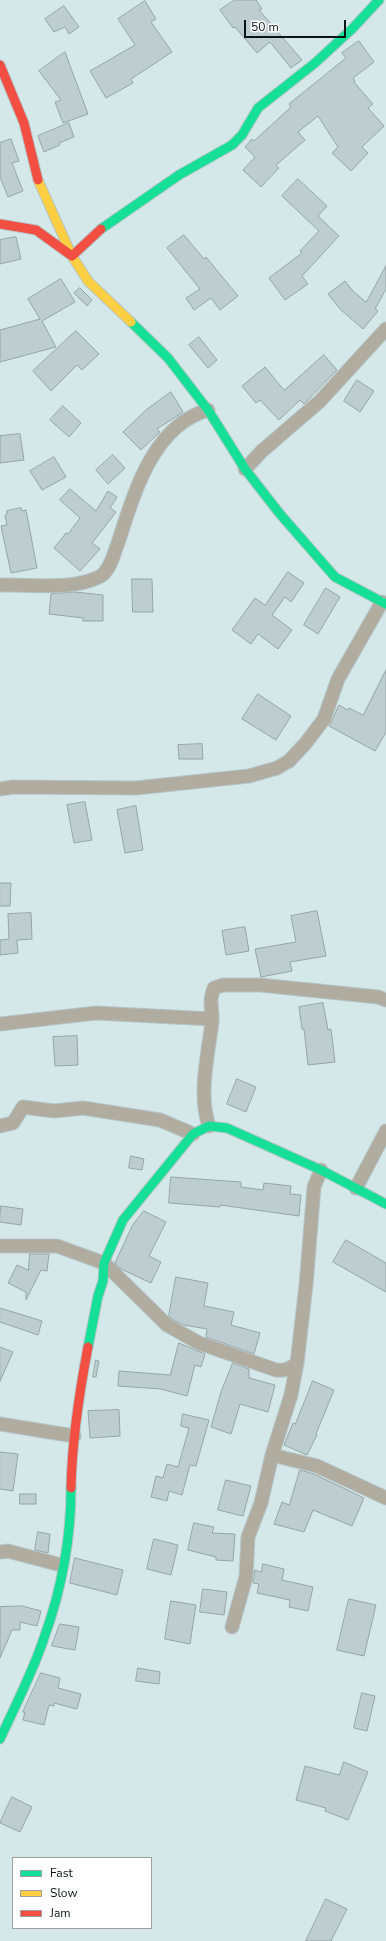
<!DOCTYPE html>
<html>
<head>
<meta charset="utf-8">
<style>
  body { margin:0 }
  #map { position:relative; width:386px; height:1941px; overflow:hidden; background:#d4e8ea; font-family:"Nunito Sans",sans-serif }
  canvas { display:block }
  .legend { position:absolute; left:12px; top:1857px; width:140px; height:72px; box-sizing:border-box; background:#fff; border:1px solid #9ca1a2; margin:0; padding:5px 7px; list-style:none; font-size:12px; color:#071517 }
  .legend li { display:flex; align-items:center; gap:8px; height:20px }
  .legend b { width:20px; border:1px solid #9ca1a2 }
  .scale { position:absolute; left:244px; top:20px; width:102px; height:18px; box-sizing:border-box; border:2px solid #071517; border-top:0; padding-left:5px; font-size:12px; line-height:14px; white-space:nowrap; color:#071517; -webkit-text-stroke:3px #fff; paint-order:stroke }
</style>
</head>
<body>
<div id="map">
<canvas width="386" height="1941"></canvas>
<ul class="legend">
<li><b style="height:5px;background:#16e098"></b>Fast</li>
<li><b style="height:5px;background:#ffcf43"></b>Slow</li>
<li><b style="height:5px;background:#f24e42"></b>Jam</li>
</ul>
<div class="scale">50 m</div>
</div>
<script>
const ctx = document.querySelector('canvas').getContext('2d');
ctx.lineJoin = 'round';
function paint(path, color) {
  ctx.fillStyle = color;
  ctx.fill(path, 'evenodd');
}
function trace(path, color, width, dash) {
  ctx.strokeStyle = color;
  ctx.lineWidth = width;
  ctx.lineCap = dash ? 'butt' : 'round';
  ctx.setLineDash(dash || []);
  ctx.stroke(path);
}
const building = new Path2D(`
  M235,0H256L262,9L259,10L302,60L291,68L270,42L257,53L235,27L233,28L220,10Z
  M145,1L156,19L151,22L172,52L131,79L133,83L106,98L90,71L135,45L118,19Z
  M64,6L79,27L69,34L65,27L54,32L45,19Z
  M359,41L374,62L353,78L355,81L354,82L373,104L368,108L384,126L362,147L368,153L351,171L332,153L338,147L318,116L298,132L305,140L276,165L279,168L261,187L243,170L255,157L245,147L252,139L254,141L291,107L289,104L346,58L342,53Z
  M65,52L88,114L63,123L55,102L61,100L39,71Z
  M69,123L74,137L59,143L60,145L44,152L38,136Z
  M11,139L19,161L12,163L23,191L8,197L0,177V143Z
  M298,179L327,206L318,216L339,236L302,276L308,284L285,300L269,278L302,253L300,251L319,231L282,196Z
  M184,235L204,259L206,257L238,296L220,310L211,298L194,310L186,298L200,289L167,248Z
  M14,237H16L21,259L0,264V240Z
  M386,266V289L375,309L378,311L363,329L340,309L328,294L345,281L353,291L366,302Z
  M61,279L75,302L42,321L56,347L0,362V330L40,319L28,299Z
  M80,288L92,300L87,306L74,293Z
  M76,331L99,354L82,370L77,365L51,391L33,371Z
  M199,337L217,360L208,368L189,345Z
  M324,355L337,370L304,404L300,400L279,420L260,400L256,403L242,386L265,367L284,390Z
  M357,380L374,391L360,412L344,401Z
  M171,392L183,412L157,429L160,432L141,450L123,432L146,410Z
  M63,406L81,423L69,437L50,420Z
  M20,434L24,460L0,463V436Z
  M113,455L125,468L108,484L96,470Z
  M54,457L66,477L42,490L30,471Z
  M70,489L96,511L108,491L117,497L110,508L116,512L92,543L100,549L80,571L54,548L66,533L68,534L80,518L60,500Z
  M21,508L22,511L26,510L37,568L11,573L1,526L7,525L5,515L7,514V511Z
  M288,572L304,583L291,602L285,597L272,615L292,630L278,649L258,634L251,644L232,630L255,598L265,605Z
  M132,579H152L153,612H133Z
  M326,588L340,597L318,634L304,625Z
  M75,592L103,595V621H83V618L49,614L51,594Z
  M386,670V732L375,751L329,726L339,705L348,710L349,708L363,715Z
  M258,694L291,716L276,740L242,719Z
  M202,744L203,759H179L178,745Z
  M85,802L92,840L74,843L67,805Z
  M136,806L143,850L125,853L117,810Z
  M0,883H11L10,906H0Z
  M317,911L326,956L290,962L292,971L261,977L255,949L296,942L291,916Z
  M31,913L32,939L17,940L18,953L0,955V940L9,939L8,914Z
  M245,927L249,951L226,955L222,931Z
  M323,1003L328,1030L331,1029L335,1062L308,1065L304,1029H302L299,1007Z
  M77,1036L78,1065L55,1066L53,1037Z
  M237,1079L256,1087L246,1112L227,1104Z
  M131,1156L144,1159L142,1170L129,1168Z
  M171,1177L241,1182V1187L263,1190L264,1183L291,1186L290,1194L301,1195L299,1216L220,1205V1207L169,1203Z
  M1,1206L23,1209L21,1225L0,1222Z
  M144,1211L166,1222L149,1256L161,1262L151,1283L121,1269L115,1263L132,1226Z
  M346,1240L386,1263V1292L333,1262Z
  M30,1254H49L47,1271L41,1270L26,1300V1292L8,1283L17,1265L28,1270Z
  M176,1277L208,1283L204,1306L234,1312L231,1325L260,1333L254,1354L206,1337L207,1329L184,1325L172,1319L169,1316Z
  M0,1308L42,1321L38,1335L0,1322Z
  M179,1343L205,1354L201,1367L195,1365L187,1396L161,1389L118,1386L119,1371L170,1375Z
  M0,1347L13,1352L0,1381Z
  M96,1360L99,1361L96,1377H93Z
  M233,1363L249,1369V1378L275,1385L268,1412L240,1404L231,1434L211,1427L221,1392Z
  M313,1381L334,1390L316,1434L317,1435L307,1455L284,1445L293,1423L295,1424Z
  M119,1410L120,1436L90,1438L88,1411Z
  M183,1414L209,1420L196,1466L190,1465L182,1495L169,1491L167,1501L151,1497L156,1476L163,1478L167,1464L178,1467L189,1428L181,1426Z
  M0,1452L18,1454L13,1491L0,1489Z
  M300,1470L314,1474L364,1498L352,1526L313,1510L304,1532L274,1524L282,1502L289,1505Z
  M226,1480L251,1486L243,1516L218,1510Z
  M20,1494H36V1504H20Z
  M194,1523L214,1527L212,1533L235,1534L233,1561L216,1560V1557L188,1550Z
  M38,1532L50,1534L48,1553L35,1550Z
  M154,1539L178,1545L171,1575L147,1569Z
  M75,1558L123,1570L117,1595L70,1583Z
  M263,1564L284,1569L282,1580L313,1587L308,1611L289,1607L290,1600L257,1593L259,1584L253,1583L255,1570L261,1572Z
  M203,1589L227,1592L224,1615L200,1612Z
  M349,1599L376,1605L364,1656L337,1650Z
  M171,1601L196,1605L190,1644L165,1639Z
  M22,1606L41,1611L37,1626L20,1622V1630H12L0,1658V1607Z
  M60,1624L79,1627L75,1650L52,1646Z
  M138,1668L160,1672L159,1684L136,1681Z
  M41,1673L60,1678L58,1688L81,1694L77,1709L54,1703V1706L49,1705L44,1725L23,1720L25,1712H23Z
  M362,1693L375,1696L367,1731L354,1728Z
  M344,1762L368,1772L348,1820L325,1811L326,1808L296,1800L305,1766L339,1775Z
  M12,1797L32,1807L20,1832L0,1823Z
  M326,1899L347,1909L331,1941H306Z`);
const street = new Path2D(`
  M245,469L262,451L320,401L386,329
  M0,585C32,584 70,591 99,577C110,572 114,553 118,543C134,494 152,426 208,410
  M0,789L13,787L136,788L249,776L277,768L289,761L305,744L324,719L338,679L382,602
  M0,1024L96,1013L212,1019
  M0,1126L13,1123L23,1107L54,1111L83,1108L160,1120L193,1134
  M209,1126C198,1094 208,1055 212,1022C213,1007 208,1004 214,988L223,985H260L378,997L386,1000
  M356,1188L386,1131
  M0,1246H57L104,1263L167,1325L199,1343L276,1370C285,1371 290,1369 297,1363
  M0,1424L74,1436
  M272,1455L317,1466L386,1498
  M0,1552L8,1551L61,1565
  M232,1627L246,1577L248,1537L261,1503L272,1455L291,1395L297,1363L306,1285L314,1187L321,1170`);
const fast = new Path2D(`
  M101,229L179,175L232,145L242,135L258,108L315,63L352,29L379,0
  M131,322L168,358L208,410L245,469L280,514L335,577L386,604
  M88,1347L98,1296L103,1281L104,1263L123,1220L193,1134L209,1126L227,1128L321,1170L386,1204
  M0,1739C15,1706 33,1672 44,1638C61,1591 71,1538 71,1488`);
const slow = new Path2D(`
  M38,180L72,256L88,281L131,322`);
const jam = new Path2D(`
  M0,65L24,123L38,180
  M0,224L36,230L72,256L101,229
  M71,1488C72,1439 79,1394 88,1347`);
paint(building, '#beced0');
trace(building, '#95a5a7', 1);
trace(street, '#b5c5c7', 15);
trace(fast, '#b5c5c7', 11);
trace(slow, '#b5c5c7', 11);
trace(jam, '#b5c5c7', 11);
trace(street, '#b1aca0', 13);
trace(fast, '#16e098', 9);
trace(slow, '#ffcf43', 9);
trace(jam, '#f24e42', 9);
</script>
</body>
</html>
